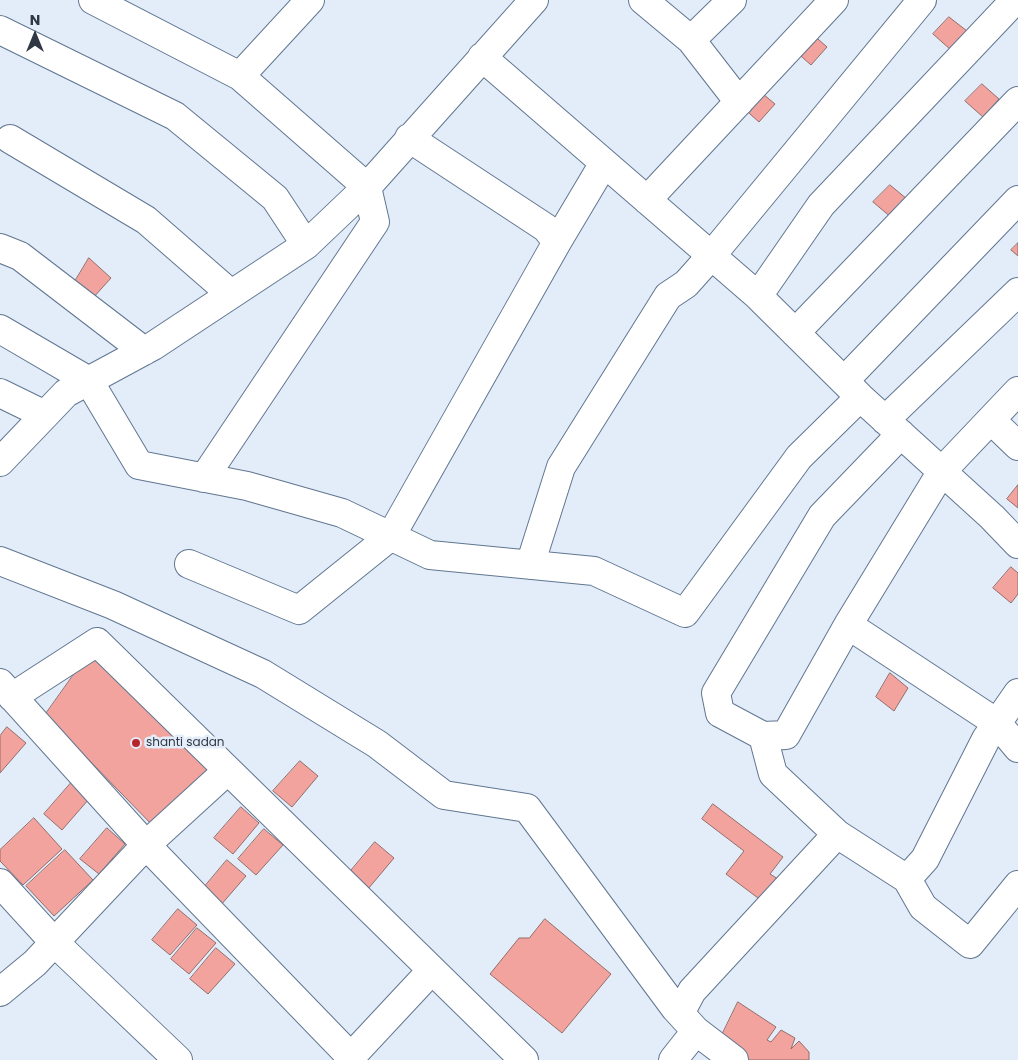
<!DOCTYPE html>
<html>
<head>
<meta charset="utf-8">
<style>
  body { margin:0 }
  #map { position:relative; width:1018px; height:1060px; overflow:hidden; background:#e3edf9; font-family:Poppins,sans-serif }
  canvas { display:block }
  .north { position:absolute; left:10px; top:10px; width:50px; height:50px; -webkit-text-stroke:4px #e3edf9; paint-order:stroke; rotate:0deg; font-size:14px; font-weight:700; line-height:20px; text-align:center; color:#2f3844 }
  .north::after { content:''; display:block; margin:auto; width:18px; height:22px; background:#2f3844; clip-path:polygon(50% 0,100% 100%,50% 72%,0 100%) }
</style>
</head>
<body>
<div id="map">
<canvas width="1018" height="1060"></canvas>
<div class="north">N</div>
</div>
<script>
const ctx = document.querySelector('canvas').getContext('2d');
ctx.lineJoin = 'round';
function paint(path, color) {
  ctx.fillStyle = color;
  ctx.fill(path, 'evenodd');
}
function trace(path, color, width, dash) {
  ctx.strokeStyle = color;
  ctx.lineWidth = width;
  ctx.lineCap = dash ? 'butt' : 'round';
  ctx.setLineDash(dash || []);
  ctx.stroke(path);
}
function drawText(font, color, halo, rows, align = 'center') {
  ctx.font = font + ' Poppins,sans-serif';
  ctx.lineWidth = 5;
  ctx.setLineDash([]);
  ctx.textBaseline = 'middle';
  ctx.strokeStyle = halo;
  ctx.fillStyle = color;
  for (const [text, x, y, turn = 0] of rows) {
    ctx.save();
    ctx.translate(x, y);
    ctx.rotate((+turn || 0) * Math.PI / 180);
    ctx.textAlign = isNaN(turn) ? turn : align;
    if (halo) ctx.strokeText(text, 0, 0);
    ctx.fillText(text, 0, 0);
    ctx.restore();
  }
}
const building = new Path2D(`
  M949,17L967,31L951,50L933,34Z
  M810,32L827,47L811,65L793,49Z
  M982,84L999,99L983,117L965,101Z
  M757,89L775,104L759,122L741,106Z
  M890,185L907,199L892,218L873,202Z
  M1018,243V256L1011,250Z
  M89,258L111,278L92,299L74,283Z
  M1018,485V508L1007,499Z
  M1011,567L1018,573V594L1011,603L993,588Z
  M97,642L227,771L159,832L45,715Z
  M890,673L908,688L894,711L876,697Z
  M7,727L26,743L0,773V736Z
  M300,761L318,776L292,807L273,791Z
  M71,783L89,799L62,830L44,814Z
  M713,804L783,857L770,874L778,879L762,901L726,874L744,851L702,819Z
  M241,807L259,823L233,854L214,838Z
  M34,818L62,849L23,885L0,861V850Z
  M107,828L125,844L99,874L80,859Z
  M264,829L283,845L256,875L238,859Z
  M375,842L394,858L368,889L349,873Z
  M65,850L93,880L54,916L26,886Z
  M227,860L246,876L220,906L201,891Z
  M178,909L197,925L170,955L152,940Z
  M545,919L611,974L562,1033L490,974L519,938H529Z
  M197,928L216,943L189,974L171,959Z
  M216,948L235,964L208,994L190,979Z
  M738,1002L776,1027L767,1040L771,1042L781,1030L795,1038L791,1049L799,1041L809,1052V1060H743L719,1041Z`);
const minor = new Path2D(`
  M93,0L240,76
  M643,0L691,40
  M732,0L691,40L739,102
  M0,30L175,116L275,198L306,245
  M482,57L758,296L860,397L992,517L1018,544
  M10,139L146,220L231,294
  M647,200L834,0
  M557,242L604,163
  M0,248L20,256L144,351
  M758,296L821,205L1015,0
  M0,329L89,381L139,465L247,486L342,513L430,555L594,571L685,613L799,457L860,397
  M795,333L1018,101
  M844,381L1018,200
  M0,393L45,415
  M885,420L1018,292
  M991,420L1018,446
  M901,434L822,516L716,693L720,713L763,736L786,735L848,625L942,471L1018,391
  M0,462L66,393L153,346L306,245L367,187L534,0
  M204,478L375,222L367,187L240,76L310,0
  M0,561L113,605L263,674L377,744L444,795L527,808L675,1008L696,1031L734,1060
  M189,564L299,610L391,536L557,242L546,228L409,138
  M530,565L561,467L668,296L686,284L711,256L922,0
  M848,625L997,723L1018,748
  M0,683L146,845L351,1057
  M12,697L97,642L524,1060
  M763,736L773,774L837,834L907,879L923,907L970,944L1018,885
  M907,879L925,859L986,739L1018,693
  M0,883L54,942L178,1060
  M0,992L35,963L146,845L227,771
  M675,1008L684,1006L692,991L837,834
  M348,1060L432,970
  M673,1060L696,1031`);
const markers = [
  [136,743,5,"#b6252b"]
];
const poiNames = [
  ["shanti sadan",146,743]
];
paint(building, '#f2a39d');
trace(building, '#936c69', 1);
trace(minor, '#607691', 30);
trace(minor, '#fff', 28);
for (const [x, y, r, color] of markers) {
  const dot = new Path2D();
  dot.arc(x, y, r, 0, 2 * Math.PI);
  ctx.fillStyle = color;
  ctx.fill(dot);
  trace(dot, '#e3edf9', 2);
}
drawText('12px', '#2f3844', '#e3edf9', poiNames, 'left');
</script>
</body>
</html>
